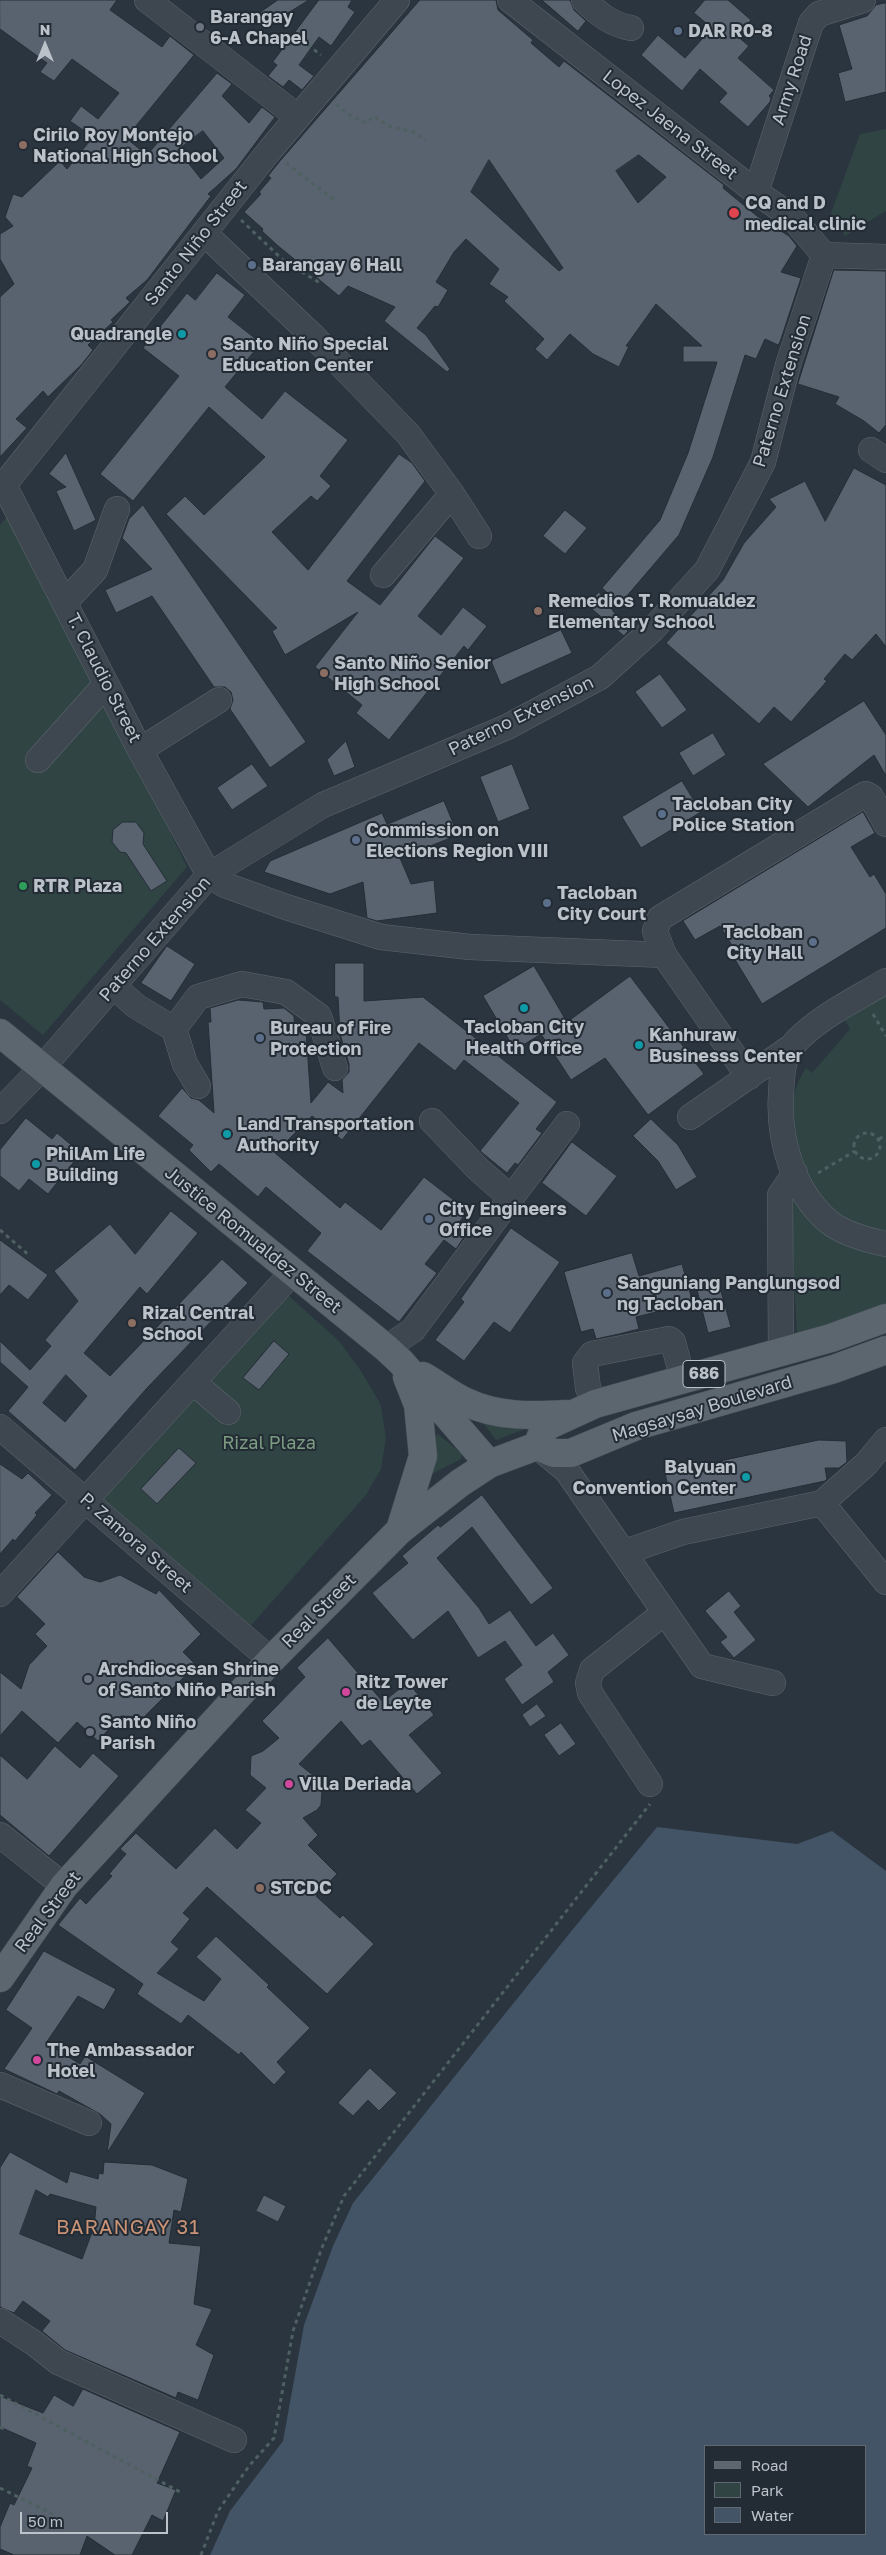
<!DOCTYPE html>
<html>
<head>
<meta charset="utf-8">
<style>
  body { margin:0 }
  #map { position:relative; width:886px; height:2555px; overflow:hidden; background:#2a353f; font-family:"Golos Text",sans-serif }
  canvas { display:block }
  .legend { position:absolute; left:704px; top:2445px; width:162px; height:90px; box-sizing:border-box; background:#232c35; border:1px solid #606871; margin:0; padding:6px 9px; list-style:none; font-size:15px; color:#bbc2ca }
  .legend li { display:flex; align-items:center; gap:10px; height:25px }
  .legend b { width:25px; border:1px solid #606871 }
  .north { position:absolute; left:20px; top:20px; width:50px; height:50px; -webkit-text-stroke:4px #232c35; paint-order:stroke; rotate:0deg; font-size:14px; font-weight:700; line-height:20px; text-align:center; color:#bbc2ca }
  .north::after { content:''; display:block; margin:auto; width:18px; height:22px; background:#bbc2ca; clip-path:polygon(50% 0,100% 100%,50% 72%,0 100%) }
  .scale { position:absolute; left:20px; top:2512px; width:148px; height:22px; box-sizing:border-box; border:2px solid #bbc2ca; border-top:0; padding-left:6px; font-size:15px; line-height:18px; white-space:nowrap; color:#bbc2ca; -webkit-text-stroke:4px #232c35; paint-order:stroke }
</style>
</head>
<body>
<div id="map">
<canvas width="886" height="2555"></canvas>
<ul class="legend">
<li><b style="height:6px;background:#5c666f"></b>Road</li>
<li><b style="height:14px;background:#2f4443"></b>Park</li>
<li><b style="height:14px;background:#425466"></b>Water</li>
</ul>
<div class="north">N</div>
<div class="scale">50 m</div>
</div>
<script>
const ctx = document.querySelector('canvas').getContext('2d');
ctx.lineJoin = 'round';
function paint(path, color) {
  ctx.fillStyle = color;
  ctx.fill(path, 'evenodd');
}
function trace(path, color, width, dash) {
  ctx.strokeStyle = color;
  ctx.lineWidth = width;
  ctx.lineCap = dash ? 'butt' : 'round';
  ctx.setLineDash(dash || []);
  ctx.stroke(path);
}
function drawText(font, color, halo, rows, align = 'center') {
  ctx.font = font + ' "Golos Text",sans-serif';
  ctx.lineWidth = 4;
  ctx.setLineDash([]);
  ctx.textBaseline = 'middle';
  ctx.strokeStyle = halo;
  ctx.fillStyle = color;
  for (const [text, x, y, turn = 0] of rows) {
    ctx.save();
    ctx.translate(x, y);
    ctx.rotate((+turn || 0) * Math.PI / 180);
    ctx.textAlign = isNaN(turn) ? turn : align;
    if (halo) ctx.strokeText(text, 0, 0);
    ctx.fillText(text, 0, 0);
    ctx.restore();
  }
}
const green = new Path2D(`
  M886,129V211L845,236L831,213L860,134Z
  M13,509L187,867L43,1035L0,1000V525Z
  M886,995V1231C866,1229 842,1220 827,1206C820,1199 815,1188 811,1180C793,1145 782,1103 806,1068L812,1073L850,1029L845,1020Z
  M795,1197L886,1253V1309L797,1336L791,1213L792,1199Z
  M269,1278L340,1342L361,1371L381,1405L386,1438L381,1469L366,1495L248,1629L86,1489Z
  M479,1417L524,1424L523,1430L496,1440Z
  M438,1434L462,1454L461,1459L430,1475L433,1438Z`);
const water = new Path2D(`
  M657,1827L797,1844L832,1831L886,1871V2555H210L230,2511L283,2441L304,2325L333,2246L353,2203L569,1934ZM705,2446H865V2534H705Z`);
const building = new Path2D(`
  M0,0H117L110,10L162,47L170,36L194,55L126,138L147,155L217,73L232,84L222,96L249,123L262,107L275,117L236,169L208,194L211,196L147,280L126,298L130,302L111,320L113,322L88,345L93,350L82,364L48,397L43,391L16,419L27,428L0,457V297L14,284L0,259V234L13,226L5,217L13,194L22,197L60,161L67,169L93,137L70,121L81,106L98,119L119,93L72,59L54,81L40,72L47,63L0,29ZM203,131L224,158L201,179L178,150Z
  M278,0H309L264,28L255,16Z
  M319,0H352L348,7L355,12L331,46L319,37L299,65L314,76L302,90L289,80L283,87L268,76L277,65L273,62Z
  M420,0H496L498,10L533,40L531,43L559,67L564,61L724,185L723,188L757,216L789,236L797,246L781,272L801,278L780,342L778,345L765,339L756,359L745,355L713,457L679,535L620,604L602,588L660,520L688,453L717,362H683V346H702L656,304L626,346H629L619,367L593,354L570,334L547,360L535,349L544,339L504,301L508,297L489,284L499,269L466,239L454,252L436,282L448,290L438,307L435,306L417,328L426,335L450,369L447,372L384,321L395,307L348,286L339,296L277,245L262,231L263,229L244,212L261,194L259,192L271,178L268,176L280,161ZM639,155L666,177L638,203L616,171ZM489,160L563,268L559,271L471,192Z
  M542,0H570L574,10L586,21L578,31Z
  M705,0H728L751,20L737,36L749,46L738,58L774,90L769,96L771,98L770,102L748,127L719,102L727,93L700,69L682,91L641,55L658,35L685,58L712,28L694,13Z
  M886,3V92L845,102L838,73L852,69L839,25L867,16L876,5Z
  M834,270L886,271V425L879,433L864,421L835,404L839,397L798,384Z
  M217,273L245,295L228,317L261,343L225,387L262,419L285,391L348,440L320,476L331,486L317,501L311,496L272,532L308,570L399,454L412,463L425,481L347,581L380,605L435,536L464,558L418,616L441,635L463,607L487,626L468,650L464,646L389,740L356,713L362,705L315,667L358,612L285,655L272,631L277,628L166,514L185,496L204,515L265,457L209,407L133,501L100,474L179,376L143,348L187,293L195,300Z
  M66,453L96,520L74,531L56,491L66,487L49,474Z
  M854,468L886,485V647L876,634L852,660L845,654L824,679L827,681L791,722L774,707L759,724L666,643L723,580L744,543L776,507L769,499L805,481L825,521Z
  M143,505L306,742L270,768L230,709L233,700L231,692L225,687H214L152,596L116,613L105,590L152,569L122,538L129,519Z
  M565,510L587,528L565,554L543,536Z
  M599,592L628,631L624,636L587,605Z
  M561,630L572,653L501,685L491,661Z
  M660,674L687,710L662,728L635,692Z
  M864,701L886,735V776L874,755L808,807L763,764Z
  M713,733L726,755L693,776L679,753Z
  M346,741L355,767L334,776L327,760Z
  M252,764L268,786L232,810L217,788Z
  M512,764L530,809L498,822L480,777Z
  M682,781L701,812L641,848L622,817Z
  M444,801L458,835L400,858L411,884L434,880L437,913L377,921L367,918L363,882L330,894L264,872L270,861L382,813L387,824Z
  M863,812L875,833L851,847L870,877L874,874L886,894V928L762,1004L734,958L739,957L720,926L695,940L683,921Z
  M123,822H136L144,833L143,844L167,881L151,891L126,853L120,852L112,842L113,830Z
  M167,946L195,964L171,1001L141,983Z
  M335,963H364V1001L423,997L557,1102L536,1129L542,1133L518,1165L515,1163L507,1173L480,1151L519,1103L464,1060L455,1071L419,1043L342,1140L312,1116L275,1153L340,1208L345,1202L381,1230L424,1177L468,1211L456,1226L466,1234L456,1249L444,1240L425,1264L437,1273L399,1322L307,1251L321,1233L266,1187L258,1197L219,1164L211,1172L189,1150L193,1145L158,1116L182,1088L191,1098L199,1100L214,1113L208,1022H211L210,1008L238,1000L263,1002L264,1009L284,1008L294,1016L295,1032L306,1031L311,1103L328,1082L343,1093L342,1080L349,1072V1064L340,1034L338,997H335Z
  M534,966L567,1022L630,976L704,1074L648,1115L605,1058L571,1080L541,1034L515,1050L483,996Z
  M26,1118L52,1139L57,1133L81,1153L48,1194L29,1179L19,1191L0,1176V1150Z
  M651,1119L678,1145L697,1177L676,1190L658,1161L633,1136Z
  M572,1142L617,1176L586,1216L542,1183Z
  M171,1211L198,1233L147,1294L140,1287L84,1353L110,1376L222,1259L248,1283L147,1388L75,1470L8,1411L28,1387L0,1362V1341L30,1370L51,1346L45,1340L78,1301L54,1271L110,1224L135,1254ZM66,1375L87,1396L65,1422L43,1403Z
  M511,1228L560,1262L510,1333L494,1322L464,1361L435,1340L464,1302L461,1299Z
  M0,1240L48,1275L28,1300L9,1285L0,1295Z
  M632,1253L639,1276L682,1264L693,1303L636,1317L639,1329L619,1334L596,1339L593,1329L581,1332L564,1272Z
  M719,1284L731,1327L708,1333L697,1290Z
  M274,1341L289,1354L259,1390L243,1378Z
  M819,1440L846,1441L847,1462L839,1468H825L827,1479L825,1481L674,1513L665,1473Z
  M179,1448L196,1463L157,1504L141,1489Z
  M0,1464L22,1479L28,1473L52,1495L35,1513L37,1515L15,1541L13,1539L0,1554Z
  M482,1495L553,1588L531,1605L472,1527L437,1558L479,1608L489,1624L510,1610L536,1646L553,1633L569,1655L548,1672L554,1682L522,1705L504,1679L522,1665L505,1641L478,1658L448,1611L413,1640L372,1593L408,1563L402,1556L438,1525L440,1527Z
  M58,1552L84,1577L100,1582L120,1575L156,1594L159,1590L201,1634L183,1652L196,1665L144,1717L121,1716L98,1741L77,1722L58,1743L22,1711L0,1736V1672L21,1689L29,1665L47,1646L35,1634L45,1624L17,1597Z
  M729,1591L741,1606L734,1612L756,1640L734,1658L720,1642L727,1637L705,1611Z
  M328,1638L383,1702L408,1682L434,1715L409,1735L442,1773L417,1794L370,1740L362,1746L341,1721L299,1764L314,1776L322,1791L321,1805L317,1810L303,1818L318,1835L308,1845L337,1874L316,1896L340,1918L343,1915L374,1944L327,1994L207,1887L183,1913L190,1919L171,1942L179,1949L157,1973L204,2001L221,1979L196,1957L216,1936L269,1985L267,1987L310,2028L277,2062L286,2072L274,2085L241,2052L239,2055L188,2015L181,2024L137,1994L143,1984L58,1925L80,1898L86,1904L112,1876L109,1874L126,1854L120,1849L136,1833L176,1869L215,1828L237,1849L261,1823L245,1810L266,1788L250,1775L251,1756L263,1751L279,1738L262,1721L305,1677L297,1668Z
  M537,1704L546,1716L530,1727L522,1715Z
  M561,1723L576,1744L559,1756L544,1735Z
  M55,1746L80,1768L93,1753L119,1776L49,1856L0,1815V1755L27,1779Z
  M44,1951L116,1989L104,2010L78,1996L46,2043L80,2064L85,2056L145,2093L107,2153L111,2124L100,2114L59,2091L57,2094L4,2069L32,2028L6,2010Z
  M370,2068L397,2093L379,2111L368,2100L353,2116L338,2103Z
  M10,2152L67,2183L70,2171L98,2179L99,2173L103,2174L104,2162L152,2165L188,2179L181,2212L174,2210L169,2243L201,2246L194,2304L212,2309L196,2345L214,2355L198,2400L178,2392L176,2398L65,2350L42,2331L50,2321L23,2301L14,2313L0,2307V2168ZM36,2190L48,2197L50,2194L96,2207L94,2227L82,2259L20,2234Z
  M264,2195L286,2206L278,2222L256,2211Z
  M83,2389L180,2432L157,2483L176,2490L163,2521L152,2515L132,2555H115L87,2536L80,2555H14L0,2549V2527L10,2503L14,2505L32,2468L27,2466L36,2443L0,2427V2396L43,2413L54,2395L73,2406Z`);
const path = new Path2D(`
  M295,35L321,55
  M336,104L347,114L367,123L373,116L391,127L414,132L426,141
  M286,163L337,202
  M241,220L284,261L320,283
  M873,1014L886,1036
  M854 1146a13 13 0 1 1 26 0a13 13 0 1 1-26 0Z
  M879,1139L886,1135
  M818,1173L855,1151
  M0,1230L30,1256
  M0,2395L182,2493
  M0,2427L6,2430
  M0,2488L53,2514
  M201,2555L218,2511L249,2466L274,2438L293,2331L321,2250L344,2196L650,1804`);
const minor = new Path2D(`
  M147,0L298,117
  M510,0L756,192L792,217L824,255
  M584,0C599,14 610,24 631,28
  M756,192L811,23L819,14L863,0
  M204,233L313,336L408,434L452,494L479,536
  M824,255L886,257
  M871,450L886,460
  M0,482L4,485L140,750L209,875L225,885L286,907L381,937L470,947L664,955
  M0,490L270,150L397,0
  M383,575L452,494
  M65,602L95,570L117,509
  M140,750L219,700
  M38,760L106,684
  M886,981C855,1000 816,1018 792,1046C782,1059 782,1078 781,1094C778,1139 793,1192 829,1222C844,1234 867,1240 886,1244
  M113,986L136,1006L174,1029L198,997L242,984L286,992L319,1016L335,1068
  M174,1029L185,1064L198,1086
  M749,1077L664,955L655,931L660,918L862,796L866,794L871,797L886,824
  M0,1111L42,1068L209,875L323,805L507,727L600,677L653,629L707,570L763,462L788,365L824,255
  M690,1117L791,1047
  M511,1198L567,1124
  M386,1348L413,1330L511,1198L478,1169L432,1121
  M781,1352L780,1195L795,1173
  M194,1383L228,1412
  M595,1404L588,1388L585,1363L592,1354L669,1339L673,1342L683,1380
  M0,1427L271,1660
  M537,1446L567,1471L702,1666L773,1683
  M822,1503L886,1582
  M625,1552L683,1532L822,1503L866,1464L886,1440
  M0,1594L293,1272
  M650,1784L590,1693L588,1683L592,1670L665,1612
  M0,1835L64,1886
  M0,2085L89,2123
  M0,2321L34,2343L58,2362L234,2440`);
const major = new Path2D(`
  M0,1033L386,1348L401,1362L489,1464
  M423,1376C437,1384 451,1395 466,1402C497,1417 533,1416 566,1414
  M537,1446L545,1427L595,1404L831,1338L886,1318
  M537,1446L554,1453H571L636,1426L834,1369L886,1350
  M400,1530L423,1456L418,1405L407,1377
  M0,1978L64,1886L271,1660L400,1530L460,1483L489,1464L537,1446`);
const markers = [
  [200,27,5,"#6b7280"],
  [678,31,5,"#5c6f8a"],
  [23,145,5,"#8d6e63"],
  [734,213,6,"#e0444e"],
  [252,265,5,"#5c6f8a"],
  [182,334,5,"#0f9aa8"],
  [212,354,5,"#8d6e63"],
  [538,611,5,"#8d6e63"],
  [324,673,5,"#8d6e63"],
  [662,814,5,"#5c6f8a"],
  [356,840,5,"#5c6f8a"],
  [23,886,5,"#2e9e5b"],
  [547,903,5,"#5c6f8a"],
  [813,942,5,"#5c6f8a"],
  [524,1008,5,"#0f9aa8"],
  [260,1038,5,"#5c6f8a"],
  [639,1045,5,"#0f9aa8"],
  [227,1134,5,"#0f9aa8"],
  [36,1164,5,"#0f9aa8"],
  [429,1219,5,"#5c6f8a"],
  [607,1293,5,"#5c6f8a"],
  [132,1323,5,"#8d6e63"],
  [746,1477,5,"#0f9aa8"],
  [88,1679,5,"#6b7280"],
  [346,1692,5,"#d1479c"],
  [90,1732,5,"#6b7280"],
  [289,1784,5,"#d1479c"],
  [260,1888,5,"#8d6e63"],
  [37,2060,5,"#d1479c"]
];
const shields = [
  [704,1374,42]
];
const shieldNames = [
  ["686",704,1374]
];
const poiNames = [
  ["Barangay",210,17],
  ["6-A Chapel",210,38],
  ["DAR R0-8",688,31],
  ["Cirilo Roy Montejo",33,135],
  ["National High School",33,156],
  ["CQ and D",745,203],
  ["medical clinic",745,224],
  ["Barangay 6 Hall",262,265],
  ["Quadrangle",172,334,"right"],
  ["Santo Niño Special",222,344],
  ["Education Center",222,365],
  ["Remedios T. Romualdez",548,601],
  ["Elementary School",548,622],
  ["Santo Niño Senior",334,663],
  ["High School",334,684],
  ["Tacloban City",672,804],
  ["Police Station",672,825],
  ["Commission on",366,830],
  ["Elections Region VIII",366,851],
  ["RTR Plaza",33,886],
  ["Tacloban",557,893],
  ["City Court",557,914],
  ["Tacloban",803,932,"right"],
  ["City Hall",803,953,"right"],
  ["Tacloban City",524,1027,"center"],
  ["Health Office",524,1048,"center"],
  ["Bureau of Fire",270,1028],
  ["Protection",270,1049],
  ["Kanhuraw",649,1035],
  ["Businesss Center",649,1056],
  ["Land Transportation",237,1124],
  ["Authority",237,1145],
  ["PhilAm Life",46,1154],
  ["Building",46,1175],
  ["City Engineers",439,1209],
  ["Office",439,1230],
  ["Sanguniang Panglungsod",617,1283],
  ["ng Tacloban",617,1304],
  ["Rizal Central",142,1313],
  ["School",142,1334],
  ["Balyuan",736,1467,"right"],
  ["Convention Center",736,1488,"right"],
  ["Archdiocesan Shrine",98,1669],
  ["of Santo Niño Parish",98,1690],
  ["Ritz Tower",356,1682],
  ["de Leyte",356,1703],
  ["Santo Niño",100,1722],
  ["Parish",100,1743],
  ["Villa Deriada",299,1784],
  ["STCDC",270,1888],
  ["The Ambassador",47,2050],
  ["Hotel",47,2071]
];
const streetNames = [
  ["Army Road",792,80,-72],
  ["Lopez Jaena Street",670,125,38],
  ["Santo Niño Street",196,243,-52],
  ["Paterno Extension",782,391,-73],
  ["T. Claudio Street",104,678,63],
  ["Paterno Extension",521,716,-26],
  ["Paterno Extension",155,939,-49],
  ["Justice Romualdez Street",253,1240,39],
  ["Magsaysay Boulevard",702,1409,-17],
  ["P. Zamora Street",136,1543,41],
  ["Real Street",319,1611,-45],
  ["Real Street",48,1912,-53]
];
const parkNames = [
  ["Rizal Plaza",269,1443]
];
const quarterNames = [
  ["BARANGAY 31",128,2228]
];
paint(green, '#2f4443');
paint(water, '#425466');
paint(building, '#59636f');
trace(building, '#252e37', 1);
trace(minor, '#5c656d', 26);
trace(major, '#485059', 29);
trace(path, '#4e6061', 3, [4, 4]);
trace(minor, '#3e4750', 25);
trace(major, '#5c666f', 28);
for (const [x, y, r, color] of markers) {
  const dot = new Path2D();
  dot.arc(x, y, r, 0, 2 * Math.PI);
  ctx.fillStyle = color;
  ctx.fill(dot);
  trace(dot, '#232c35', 2);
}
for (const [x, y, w] of shields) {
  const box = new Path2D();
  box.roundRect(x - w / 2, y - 13.5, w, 27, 4);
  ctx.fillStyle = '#232c35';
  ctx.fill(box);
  trace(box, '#bbc2ca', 1);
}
drawText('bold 16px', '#bbc2ca', null, shieldNames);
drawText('bold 18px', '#bbc2ca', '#232c35', poiNames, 'left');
drawText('18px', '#bbc2ca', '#232c35', streetNames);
drawText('18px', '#7c9d81', '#232c35', parkNames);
ctx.letterSpacing = '1px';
drawText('20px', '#ca9376', '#232c35', quarterNames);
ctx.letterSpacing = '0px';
</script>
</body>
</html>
